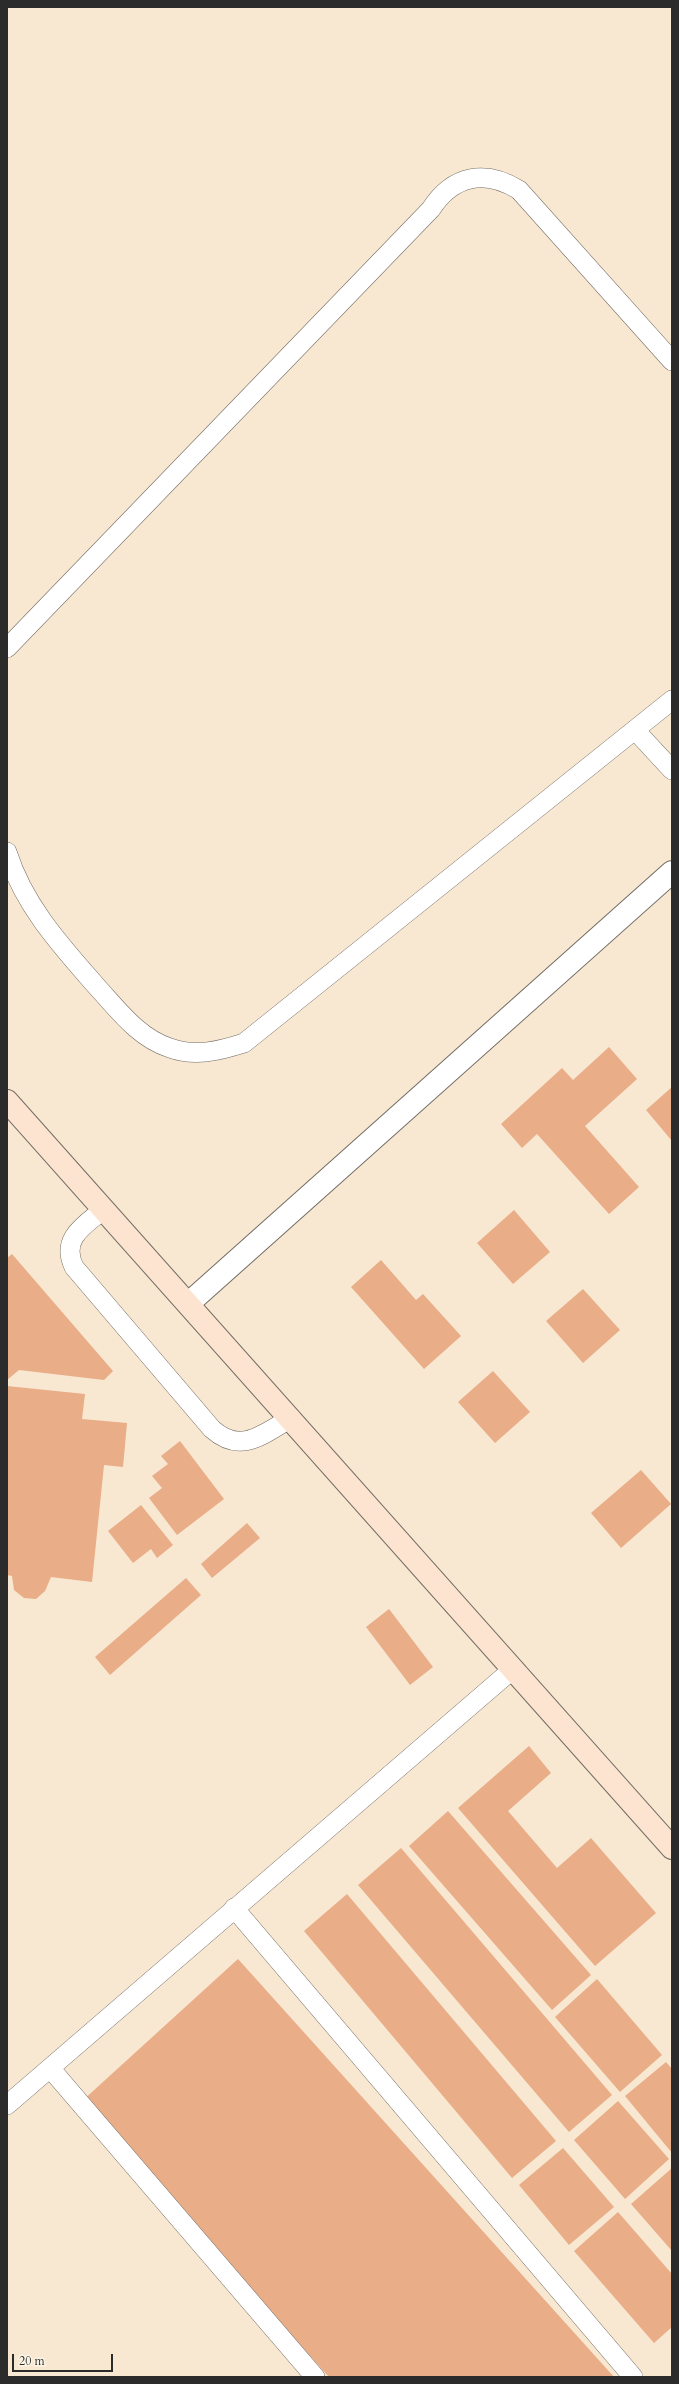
<!DOCTYPE html>
<html>
<head>
<meta charset="utf-8">
<style>
  body { margin:0 }
  #map { position:relative; width:679px; height:2384px; overflow:hidden; background:#f8e7d1; font-family:Cardo,serif }
  canvas { display:block }
  .frame { position:absolute; inset:0; border:8px solid #2b2b2b; pointer-events:none }
  .scale { position:absolute; left:12px; top:2354px; width:101px; height:18px; box-sizing:border-box; border:2px solid #2b2b2b; border-top:0; padding-left:5px; font-size:12px; line-height:14px; white-space:nowrap; color:#2b2b2b; -webkit-text-stroke:3px #fcf5e5; paint-order:stroke }
</style>
</head>
<body>
<div id="map">
<canvas width="679" height="2384"></canvas>
<div class="frame"></div>
<div class="scale">20 m</div>
</div>
<script>
const ctx = document.querySelector('canvas').getContext('2d');
ctx.lineJoin = 'round';
function paint(path, color) {
  ctx.fillStyle = color;
  ctx.fill(path, 'evenodd');
}
function trace(path, color, width, dash) {
  ctx.strokeStyle = color;
  ctx.lineWidth = width;
  ctx.lineCap = dash ? 'butt' : 'round';
  ctx.setLineDash(dash || []);
  ctx.stroke(path);
}
const building = new Path2D(`
  M609,1047L637,1079L585,1126L639,1187L609,1214L537,1134L522,1148L501,1124L562,1068L573,1080Z
  M672,1087V1141L646,1110Z
  M514,1210L550,1252L513,1284L477,1243Z
  M12,1254L113,1371L104,1380L19,1370L7,1380V1258Z
  M381,1260L416,1300L423,1294L461,1336L424,1369L351,1287Z
  M583,1289L620,1330L583,1363L546,1321Z
  M493,1371L530,1412L495,1443L458,1402Z
  M7,1386L85,1394L82,1419L127,1423L123,1467L104,1465L92,1582L51,1577L45,1591L36,1599L24,1598L14,1590L12,1576L7,1575Z
  M180,1441L224,1499L177,1535L149,1498L162,1488L152,1476L168,1464L161,1456Z
  M641,1470L671,1504L621,1548L591,1513Z
  M141,1505L173,1545L157,1558L151,1549L133,1563L108,1531Z
  M247,1523L260,1538L212,1578L201,1564Z
  M186,1578L201,1595L110,1675L95,1657Z
  M389,1609L433,1667L410,1685L366,1627Z
  M529,1746L551,1773L508,1811L557,1868L591,1838L656,1913L595,1966L458,1808Z
  M448,1811L591,1975L552,2010L409,1846Z
  M401,1848L612,2095L569,2132L358,1885Z
  M347,1894L556,2141L512,2178L304,1931Z
  M238,1959L614,2377H329L81,2102Z
  M597,1979L662,2055L620,2092L555,2017Z
  M666,2062L672,2069V2153L625,2096Z
  M618,2101L669,2159L625,2199L574,2140Z
  M563,2148L614,2207L569,2245L519,2185Z
  M672,2168V2251L631,2204Z
  M618,2212L672,2274V2327L654,2343L574,2251Z`);
const lane = new Path2D(`
  M7,648L431,209C453,175 485,169 519,190L672,361
  M635,730L672,770
  M7,852C24,906 62,947 98,988C119,1011 139,1038 170,1048C195,1057 219,1051 244,1043L672,700
  M104,1209C85,1225 60,1238 74,1267L212,1429C241,1455 263,1434 291,1418
  M234,1908L633,2377
  M50,2068L315,2377
  M7,2105L513,1669`);
const street = new Path2D(`
  M189,1303L672,872`);
const secondary = new Path2D(`
  M7,1101L672,1848`);
paint(building, '#e9ad88');
trace(lane, '#736d65', 20);
trace(street, '#736d65', 24);
trace(secondary, '#736d65', 24);
trace(lane, '#fff', 19);
trace(street, '#fff', 22);
trace(secondary, '#fde4d1', 22);
</script>
</body>
</html>
